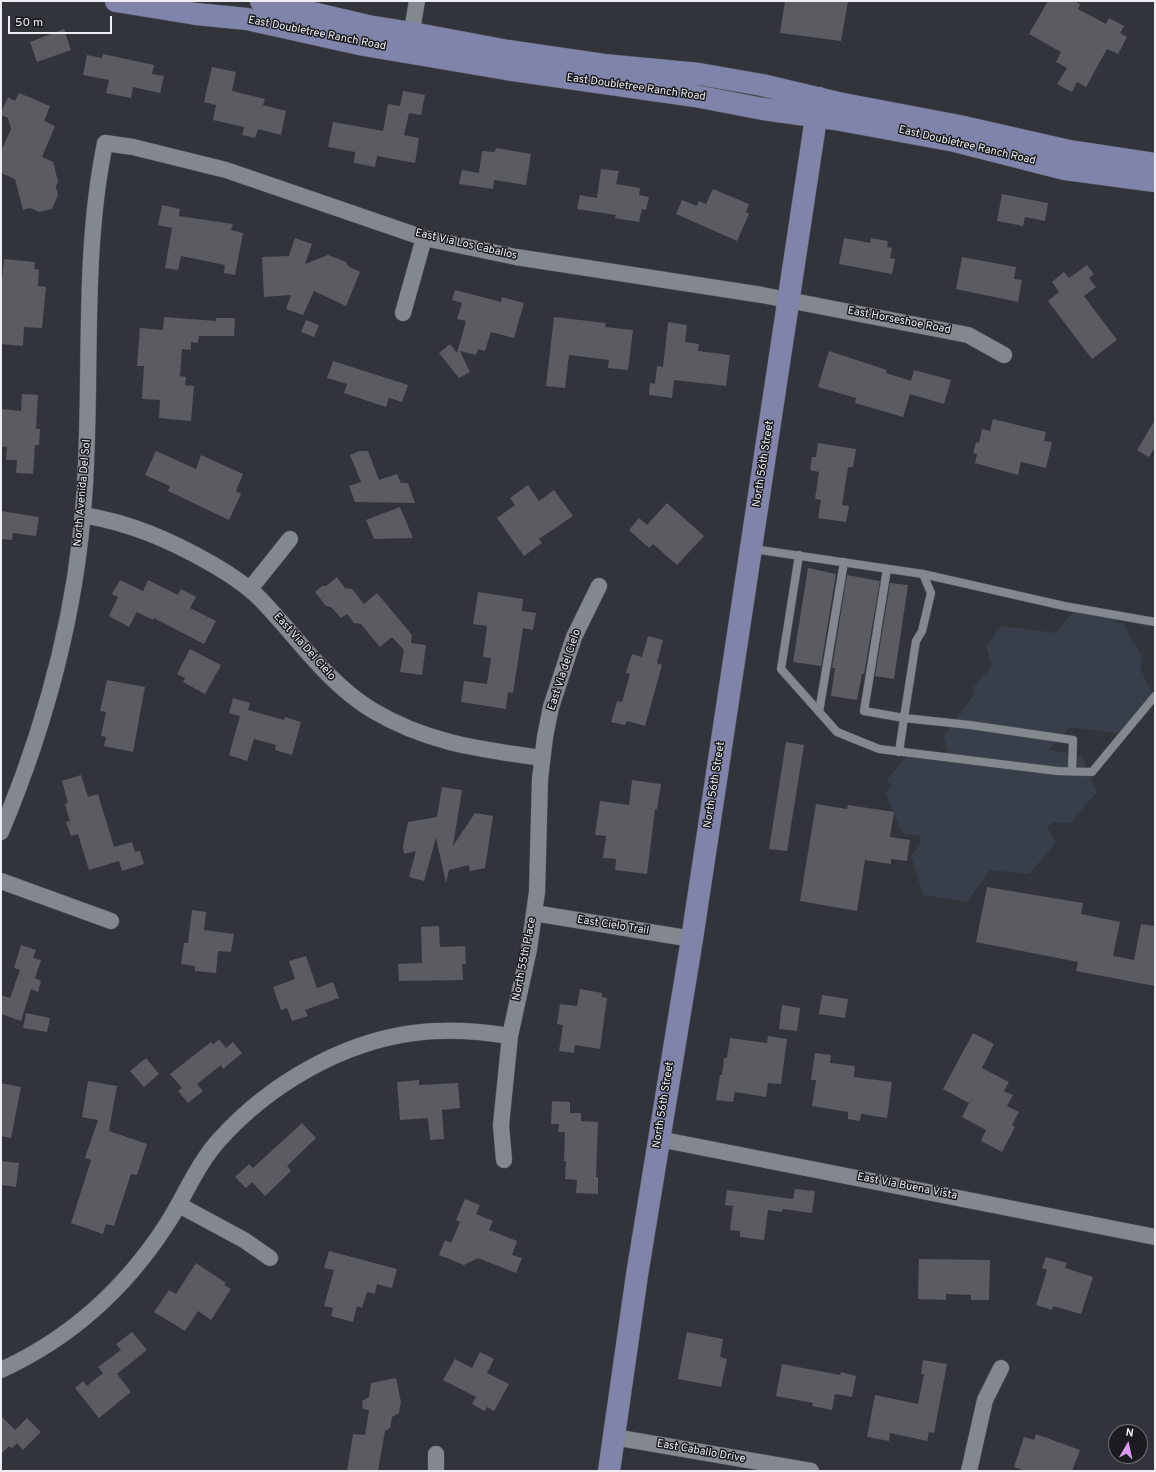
<!DOCTYPE html>
<html>
<head>
<meta charset="utf-8">
<style>
  body { margin:0 }
  #map { position:relative; width:1156px; height:1472px; overflow:hidden; background:#31353b; font-family:Overpass,sans-serif }
  canvas { display:block }
  .frame { position:absolute; inset:0; border:2px solid #eceef2; pointer-events:none }
  .north { position:absolute; left:1108px; top:1424px; width:40px; height:40px; box-sizing:border-box; background:#1b1c1f; border:1px solid #6f7073; border-radius:50%; rotate:9deg; font-size:11px; font-weight:700; line-height:16px; text-align:center; color:#eceef2 }
  .north::after { content:''; display:block; margin:auto; width:14px; height:18px; background:#dd99f3; clip-path:polygon(50% 0,100% 100%,50% 72%,0 100%) }
  .scale { position:absolute; left:8px; top:16px; width:104px; height:18px; box-sizing:border-box; border:2px solid #eceef2; border-top:0; padding-left:5px; font-size:12px; line-height:14px; white-space:nowrap; color:#eceef2; -webkit-text-stroke:3px #1b1c1f; paint-order:stroke }
</style>
</head>
<body>
<div id="map">
<canvas width="1156" height="1472"></canvas>
<div class="frame"></div>
<div class="north">N</div>
<div class="scale">50 m</div>
</div>
<script>
const ctx = document.querySelector('canvas').getContext('2d');
ctx.lineJoin = 'round';
function paint(path, color) {
  ctx.fillStyle = color;
  ctx.fill(path, 'evenodd');
}
function trace(path, color, width, dash) {
  ctx.strokeStyle = color;
  ctx.lineWidth = width;
  ctx.lineCap = dash ? 'butt' : 'round';
  ctx.setLineDash(dash || []);
  ctx.stroke(path);
}
function drawText(font, color, halo, rows, align = 'center') {
  ctx.font = font + ' Overpass,sans-serif';
  ctx.lineWidth = 3;
  ctx.setLineDash([]);
  ctx.textBaseline = 'middle';
  ctx.strokeStyle = halo;
  ctx.fillStyle = color;
  for (const [text, x, y, turn = 0] of rows) {
    ctx.save();
    ctx.translate(x, y);
    ctx.rotate((+turn || 0) * Math.PI / 180);
    ctx.textAlign = isNaN(turn) ? turn : align;
    if (halo) ctx.strokeText(text, 0, 0);
    ctx.fillText(text, 0, 0);
    ctx.restore();
  }
}
const built = new Path2D(`
  M1078,606L1112,611L1117,623H1124L1132,642L1135,643L1143,659L1140,667L1155,702L1128,735L1070,727L1049,750L1082,756L1097,792L1070,823L1052,822L1047,828L1056,843L1029,874L990,870L966,902L923,895L911,856L921,843L920,836L902,833L886,793L891,786L887,779L910,753L941,758L948,751L943,737L975,694L973,688L992,666L986,645L1002,626L1056,633Z`);
const building = new Path2D(`
  M785,1H848L841,41L780,33Z
  M1048,1H1074L1080,4L1078,9L1106,24L1109,18L1124,26L1120,33L1127,37L1118,54L1107,49L1086,87L1077,82L1072,92L1057,84L1067,68L1056,62L1061,52L1029,34Z
  M64,29L71,50L37,62L30,42Z
  M103,54L154,65L152,74L164,76L160,93L133,87L131,98L106,93L109,80L83,75L87,55L102,58Z
  M212,67L236,72L232,91L265,99L263,105L286,111L281,135L258,129L255,138L242,135L244,127L213,120L216,105L204,102Z
  M403,91L425,95L421,115L409,113L404,135L419,138L415,163L377,156L375,167L354,163L355,152L328,147L333,122L383,131L388,104L400,106Z
  M19,93L50,106L44,121L55,126L42,157L53,162L58,181L56,187L58,195L52,209L39,212L30,208L23,210L15,179L1,173V151L11,129L8,118L1,115V113L8,97L15,101Z
  M496,148L531,154L526,185L494,180L493,189L459,184L462,170L479,173L482,151L495,152Z
  M601,169L619,171L616,184L640,188L639,195L649,197L646,210L642,209L639,222L615,218L616,215L577,209L580,195L597,198Z
  M713,189L749,204L746,212L749,214L737,241L676,214L682,200L697,206L699,201L706,204Z
  M1002,194L1048,203L1045,221L1025,217L1023,226L997,221Z
  M162,205L180,209L179,216L233,224L231,230L243,233L235,275L224,273L225,265L181,256L178,270L165,268L172,228L158,225Z
  M295,238L312,244L305,264L328,255L346,262L348,266L360,272L346,306L314,291L303,315L286,309L291,295L264,297L262,257L289,256Z
  M844,238L870,243L871,238L888,241L887,247L892,248L890,258L895,259L892,274L839,264Z
  M962,257L1016,267L1014,279L1022,280L1018,302L956,289Z
  M4,259L35,262L34,269L39,270L38,286L46,287L42,328L24,327L23,346L1,344V292Z
  M1087,265L1094,274L1089,278L1096,287L1084,296L1117,340L1092,359L1048,301L1059,292L1052,282L1064,272L1069,278Z
  M455,290L501,302L502,297L524,303L514,338L491,332L485,351L478,349L476,355L460,351L470,372L459,378L439,353L450,344L457,353L466,321L457,319L462,303L452,300Z
  M164,317L216,321V318H235L234,336H199L198,343L191,342V350L182,349L180,376L186,377L185,385L194,386L191,421L159,418L160,400L142,399L144,366H137L140,328L163,330Z
  M554,317L606,323L605,327L633,330L628,370L608,368L609,360L569,355L565,388L546,386Z
  M306,320L319,325L314,337L301,332Z
  M668,322L687,325L685,342L699,344L698,351L730,355L726,386L674,380L672,398L649,395L650,383L655,384L657,366L663,367Z
  M829,351L887,370L886,373L911,381L914,370L951,380L944,404L910,394L903,417L855,403L856,398L818,387Z
  M333,361L408,385L402,402L389,398L386,407L344,393L347,384L327,378Z
  M22,394L38,395L36,429H40L39,445H35L33,474L16,473L17,460H6L7,447L1,446V409L21,411Z
  M993,419L1046,432L1044,441L1052,442L1046,468L1021,462L1018,475L975,463L977,454L973,453L976,442L979,443L982,429L990,431Z
  M1155,420V447L1149,457L1137,450Z
  M818,443L856,449L853,467H848L842,505L849,506L846,522L818,518L821,500L815,499L819,472L810,470L812,457H816Z
  M156,451L196,469L201,455L243,474L236,491L241,494L229,520L168,491L170,486L145,475Z
  M359,451H368L379,480L397,474L401,483H408L415,503L355,502L349,486L361,482L350,455Z
  M528,485L539,501L554,490L573,516L539,539L542,543L524,556L497,518L515,505L510,498Z
  M667,503L704,536L677,565L653,544L649,548L629,530L639,518L647,525Z
  M400,507L413,538L374,539L366,520Z
  M1,511L39,517L36,536L13,533L12,540L1,539Z
  M808,568L836,574L821,666L793,662Z
  M847,575L880,581L864,674H862L857,700L831,696L835,668H832Z
  M337,577L345,588L352,589L364,604L377,593L412,635L411,643L426,645L422,675L400,672L404,650L392,637L380,647L361,624L354,623L347,614L341,618L331,607L326,606L315,592L322,586H326Z
  M120,580L143,591L148,580L178,595L181,589L196,597L190,608L216,621L204,644L154,618L153,620L137,612L129,627L109,616L118,597L112,594Z
  M890,583L908,585L894,679L875,676Z
  M478,592L523,599L522,611L536,613L533,630L523,628L513,693L508,692L506,709L461,702L464,681L487,684L491,658L483,657L487,626L473,624Z
  M648,636L663,640L657,663L662,665L645,726L627,721L625,725L611,722L617,701L622,702L630,674L626,673L632,654L642,657Z
  M190,649L221,665L205,694L183,682L185,678L177,674Z
  M107,680L145,687L133,752L104,746L106,737L101,736L106,712L100,711Z
  M233,698L250,703L248,710L284,720L285,717L301,722L292,755L275,750L276,745L254,739L247,761L229,755L240,716L229,713Z
  M786,742L804,745L787,851L769,849Z
  M81,775L88,797L98,794L114,847L132,842L135,852L140,851L144,864L122,871L119,861L89,870L78,834L71,836L66,822L70,821L65,804L68,803L62,781Z
  M632,780L661,784L657,809H655L647,874L615,870L616,859L603,858L606,836L595,835L600,801L629,805Z
  M442,787L462,790L453,846L475,813L493,816L485,868L470,871L469,865L449,870L446,883L436,838L424,881L409,877L416,851L404,854L403,846L408,822L437,817Z
  M816,804L847,809L848,805L894,812L890,837L910,840L907,861L891,859V864L865,860L857,911L800,901Z
  M987,887L1083,903L1081,914L1120,922L1113,956L1134,960L1141,924L1155,926V986L1076,971L1078,962L976,942Z
  M192,910L206,912L204,930L234,934L231,952L218,951L216,973L195,971V966L181,964L184,943H188Z
  M439,926L440,947L465,946L466,964H462L463,980L399,981L398,964L422,963L421,927Z
  M21,945L36,950L33,958L41,960L35,978L41,981L38,992L31,989L21,1021L1,1014V995L10,998L20,970L14,968Z
  M306,956L317,988L333,982L339,998L305,1010L308,1016L292,1021L287,1008L281,1010L273,987L295,979L289,961Z
  M580,989L602,993V997L607,998L600,1049L575,1045L574,1053L559,1051L563,1025L557,1024L560,1004L577,1006Z
  M822,995L848,999L845,1018L819,1014Z
  M782,1005L800,1008L797,1031L779,1029Z
  M26,1013L50,1018L47,1032L23,1028Z
  M973,1033L994,1044L982,1068L1009,1082L1004,1091L1013,1095L1007,1106L1019,1112L1012,1125L1015,1127L1002,1152L981,1141L986,1130L962,1117L969,1103L943,1089Z
  M768,1036L787,1039L781,1084L768,1083L766,1097L735,1092L733,1102L716,1100L720,1075H722L724,1058H727L730,1038L767,1043Z
  M219,1039L226,1048L233,1042L242,1053L223,1069L221,1065L197,1084L203,1091L188,1103L178,1091L182,1088L170,1074L211,1042L213,1045Z
  M815,1053L831,1055L830,1063L855,1066L854,1077L892,1082L887,1118L861,1114L860,1121L848,1119V1112L812,1106L816,1080H811Z
  M146,1058L159,1074L144,1087L130,1071Z
  M419,1080V1085L458,1083L460,1108L442,1110L444,1139L430,1140L428,1118L400,1120L397,1082Z
  M88,1081L117,1086L109,1131L147,1144L137,1175L131,1174L114,1226L106,1224L103,1234L71,1223L91,1160L85,1158L98,1120L82,1117Z
  M1,1083L21,1087L11,1138L1,1136Z
  M552,1101L570,1102V1113H581V1121L598,1122L596,1177H598V1194L576,1193L577,1180L565,1179L566,1161H564L565,1132H558L559,1124H551Z
  M302,1123L316,1138L287,1166L291,1171L265,1196L252,1182L246,1188L235,1177L249,1164L253,1168Z
  M1,1161L19,1163L16,1187L1,1185Z
  M795,1189L815,1191L812,1213L783,1209L782,1212L768,1210L764,1240L740,1237V1231L730,1230L733,1206L725,1205L727,1190L793,1199Z
  M465,1199L480,1205L476,1214L493,1221L489,1230L517,1241L512,1255L522,1258L516,1273L478,1258L464,1265L439,1255L445,1240L451,1243L460,1222L456,1220Z
  M329,1251L397,1269L392,1288L377,1284L375,1294L367,1292L362,1308L357,1306L353,1322L331,1316L333,1308L324,1306L334,1270L324,1268Z
  M1046,1257L1067,1263L1065,1268L1093,1277L1081,1314L1053,1306L1052,1310L1036,1305L1047,1270L1042,1268Z
  M919,1259L990,1260L989,1300H971V1295L946,1294V1300L918,1299Z
  M196,1263L226,1283L224,1285L231,1289L211,1320L198,1311L185,1331L154,1312L169,1290L176,1294Z
  M132,1332L147,1350L117,1374L131,1392L99,1418L75,1388L83,1381L87,1386L103,1373L98,1367L121,1350L116,1344Z
  M687,1332L723,1339L720,1357L727,1359L721,1387L678,1379Z
  M480,1352L494,1359L487,1373L509,1384L494,1411L487,1407L485,1411L472,1404L476,1397L443,1380L455,1359L472,1368Z
  M923,1360L947,1364L934,1433L929,1432L927,1441L890,1433L889,1441L867,1437L875,1395L918,1404L924,1374H921Z
  M782,1364L840,1375L841,1372L856,1376L852,1397L835,1394L832,1410L812,1406L813,1403L776,1396Z
  M396,1378L401,1402L399,1413L392,1417L390,1428L385,1431L378,1471H347L353,1434L365,1435L369,1410L363,1409L362,1401L369,1397L371,1383Z
  M1,1416L15,1430L27,1418L41,1432L23,1450L17,1443L12,1448L9,1446L1,1454Z
  M1036,1434L1080,1450L1072,1471H1026L1014,1467L1024,1437L1034,1440Z`);
const lane = new Path2D(`
  M753,549L923,574L1064,606L1155,622
  M799,555L781,669L837,732L879,749L1057,771L1092,772L1155,696
  M887,569L864,711L904,718L899,752
  M923,574L931,593L922,631L916,641L904,718L970,725L1073,740L1072,771
  M819,712L844,562`);
const street = new Path2D(`
  M410,42L417,1
  M403,313L424,238
  M83,515C131,523 170,540 212,564C231,575 250,587 265,604C299,640 329,684 372,710C427,743 479,749 542,758
  M250,589L290,539
  M1,832C45,727 76,613 84,499C93,381 81,260 105,143L133,147L226,170L424,238L516,257L762,295L968,335L1004,355
  M1,881L111,921
  M534,913L692,939
  M659,1139L1155,1237
  M504,1160L501,1125L510,1036L529,949L537,892L540,779L545,737L551,707L574,637L599,586
  M179,1205L244,1240L270,1258
  M1,1370C71,1338 125,1289 167,1224C185,1196 197,1164 220,1139C269,1085 340,1043 413,1033C444,1029 479,1031 510,1036
  M614,1437L811,1471
  M436,1471V1454
  M969,1471L985,1400L1001,1368`);
const secondary = new Path2D(`
  M116,1L196,14L247,19L364,45L506,69L695,96L763,109L835,119L955,141L1065,169L1155,181
  M261,1L368,26L412,33L508,51L604,65L699,74L762,85L838,103L959,126L1069,151L1155,164
  M609,1471L637,1275L692,939L819,98`);
const streetNames = [
  ["East Doubletree Ranch Road",317,34,11],
  ["East Doubletree Ranch Road",636,88,8],
  ["East Doubletree Ranch Road",967,146,13],
  ["East Via Los Caballos",466,245,13],
  ["East Horseshoe Road",899,321,11],
  ["North 56th Street",764,464,-81],
  ["North Avenida Del Sol",83,493,-85],
  ["East Via Del Cielo",304,647,48],
  ["East Via del Cielo",565,670,-72],
  ["North 56th Street",715,785,-81],
  ["East Cielo Trail",613,926,9],
  ["North 55th Place",525,959,-79],
  ["North 56th Street",664,1105,-81],
  ["East Via Buena Vista",907,1187,11],
  ["East Caballo Drive",701,1452,10]
];
paint(built, '#383f4b');
paint(building, '#5b5b62');
trace(lane, '#505358', 9);
trace(street, '#505358', 17);
trace(secondary, '#505358', 23);
trace(lane, '#83878e', 8);
trace(street, '#83878e', 16);
trace(secondary, '#8084aa', 22);
drawText('11px', '#eceef2', '#1b1c1f', streetNames);
</script>
</body>
</html>
